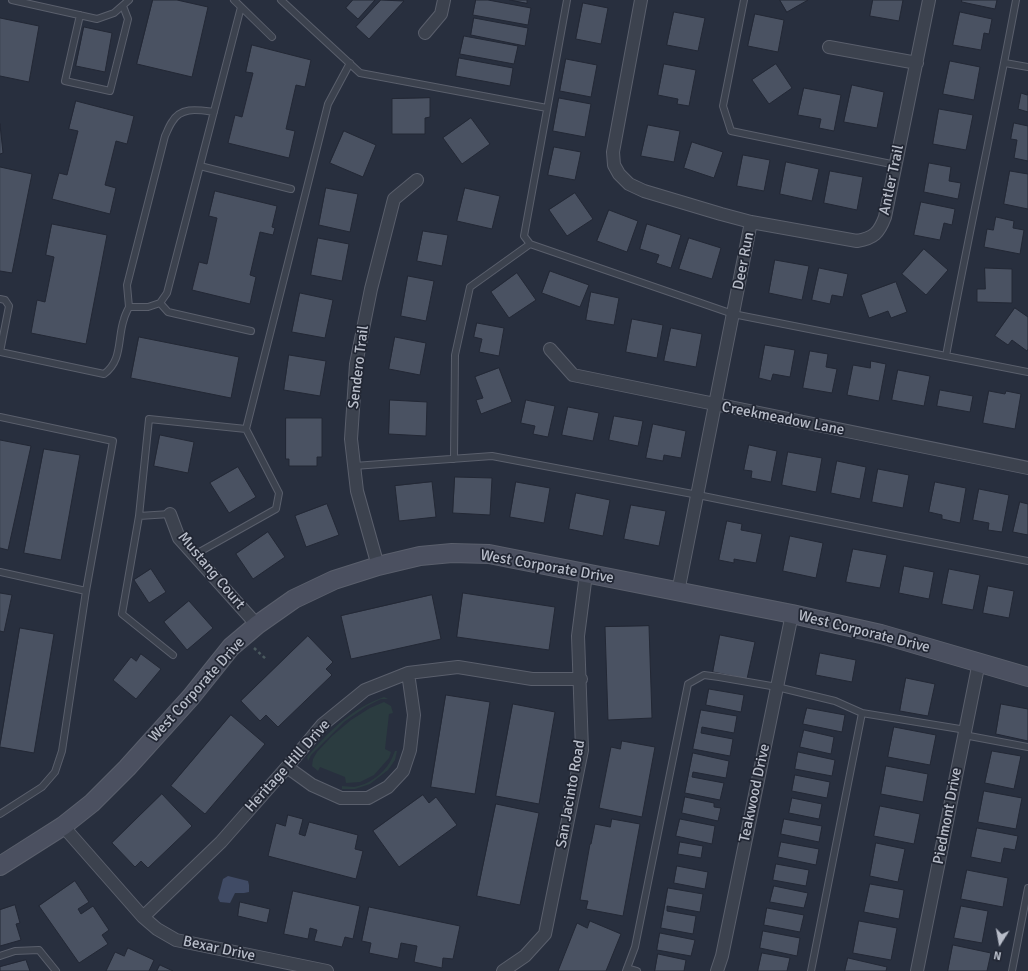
<!DOCTYPE html>
<html>
<head>
<meta charset="utf-8">
<style>
  body { margin:0 }
  #map { position:relative; width:1028px; height:971px; overflow:hidden; background:#282f3e; font-family:Signika,sans-serif }
  canvas { display:block }
  .north { position:absolute; left:980px; top:923px; width:40px; height:40px; -webkit-text-stroke:3px #212633; paint-order:stroke; rotate:191deg; font-size:11px; font-weight:700; line-height:16px; text-align:center; color:#b8bdc9 }
  .north::after { content:''; display:block; margin:auto; width:14px; height:18px; background:#b8bdc9; clip-path:polygon(50% 0,100% 100%,50% 72%,0 100%) }
</style>
</head>
<body>
<div id="map">
<canvas width="1028" height="971"></canvas>
<div class="north">N</div>
</div>
<script>
const ctx = document.querySelector('canvas').getContext('2d');
ctx.lineJoin = 'round';
function paint(path, color) {
  ctx.fillStyle = color;
  ctx.fill(path, 'evenodd');
}
function trace(path, color, width, dash) {
  ctx.strokeStyle = color;
  ctx.lineWidth = width;
  ctx.lineCap = dash ? 'butt' : 'round';
  ctx.setLineDash(dash || []);
  ctx.stroke(path);
}
function drawText(font, color, halo, rows, align = 'center') {
  ctx.font = font + ' Signika,sans-serif';
  ctx.lineWidth = 3.5;
  ctx.setLineDash([]);
  ctx.textBaseline = 'middle';
  ctx.strokeStyle = halo;
  ctx.fillStyle = color;
  for (const [text, x, y, turn = 0] of rows) {
    ctx.save();
    ctx.translate(x, y);
    ctx.rotate((+turn || 0) * Math.PI / 180);
    ctx.textAlign = isNaN(turn) ? turn : align;
    if (halo) ctx.strokeText(text, 0, 0);
    ctx.fillText(text, 0, 0);
    ctx.restore();
  }
}
const green = new Path2D(`
  M384,697L388,699H381L367,706L344,722L311,755L308,761L307,757C328,732 352,708 384,697Z
  M384,702L391,706L393,713L389,714L385,749L391,752L389,758L374,775L360,782L346,783L345,777L320,767L318,771L312,766L313,759L317,752L332,736L351,720L370,708Z
  M395,751H397L395,760L388,770L370,784L355,789H342V786C345,786 350,787 354,787C368,785 383,774 390,762C392,759 393,755 395,751Z`);
const water = new Path2D(`
  M228,876L248,881L249,885V892L244,893H235L230,903L220,902L218,898L223,879Z`);
const building = new Path2D(`
  M153,0H177L208,7L192,77L137,64Z
  M353,0H375L358,19L346,8Z
  M381,0L404,1L369,39L356,27Z
  M476,0H488L531,8L528,25L473,15Z
  M510,0H527V3Z
  M780,0H808L787,12Z
  M873,0H903L899,21L870,16Z
  M962,0H997L995,9L962,2Z
  M583,3L608,8L601,44L576,39Z
  M674,12L705,18L698,51L667,45Z
  M960,12L992,19L989,34L984,33L981,50L953,45Z
  M755,14L784,20L778,52L748,46Z
  M0,18L39,26L29,82L0,76Z
  M474,18L528,28L525,46L471,35Z
  M84,27L112,33L105,72L76,66Z
  M464,36L518,46L514,64L460,54Z
  M252,45L311,60L305,87L296,85L286,129L295,131L289,158L228,143L235,115L242,117L253,73L246,72Z
  M459,58L513,68L510,86L456,76Z
  M566,59L597,65L591,97L560,91Z
  M950,61L980,67L974,100L943,94Z
  M664,64L696,70L689,106L677,104L678,99L658,95Z
  M776,64L792,88L769,104L752,80Z
  M852,85L884,92L877,128L844,122Z
  M804,88L841,95L834,131L819,128L821,119L798,115Z
  M1028,92V112L1018,109L1021,93L1027,95Z
  M430,98V117L425,118V134H392V99Z
  M559,98L591,104L585,137L553,131Z
  M76,101L134,116L127,144L116,141L105,185L116,188L110,214L52,199L59,173L67,175L78,131L69,129Z
  M939,109L973,115L966,150L933,144Z
  M471,118L490,144L462,164L443,138Z
  M1014,123L1028,126V161L1014,158L1017,140L1011,139Z
  M0,124L3,153L0,154Z
  M648,125L680,131L674,162L641,156Z
  M344,131L376,145L363,177L330,163Z
  M692,142L723,152L714,178L684,168Z
  M554,147L581,152L575,180L548,175Z
  M743,155L770,160L764,191L737,186Z
  M786,162L819,169L812,201L780,194Z
  M929,163L951,167L949,181L961,183L958,199L924,192Z
  M0,167L32,174L12,273L0,271Z
  M830,171L863,177L857,210L824,203Z
  M1010,171L1028,174V209L1004,204Z
  M326,188L358,194L350,232L319,225Z
  M465,188L500,196L492,229L457,221Z
  M215,191L277,206L272,227L275,228L273,235L260,232L250,275L256,277L250,304L192,290L199,262L207,264L217,218L209,216Z
  M575,193L593,219L567,236L549,210Z
  M921,202L955,209L952,225L944,223L940,240L914,235Z
  M609,210L638,221L627,252L597,241Z
  M996,217L1014,221L1013,228L1024,230L1020,254L984,247L987,229L993,230Z
  M52,224L107,235L86,344L31,333L37,300L45,302L54,257L46,255Z
  M647,224L681,235L671,268L656,263L659,255L640,249Z
  M423,231L448,235L442,266L417,261Z
  M318,238L349,244L342,281L311,275Z
  M689,238L721,248L712,279L679,269Z
  M924,249L948,270L926,295L902,274Z
  M775,260L809,266L802,300L769,293Z
  M819,268L848,274L843,297L832,295L830,304L812,300Z
  M985,268L1012,269V303L977,302V289H985Z
  M550,271L589,285L580,307L542,293Z
  M517,273L536,300L509,318L491,292Z
  M408,276L434,281L426,321L401,316Z
  M896,282L907,312L891,318L888,311L869,318L861,295Z
  M591,292L619,298L614,325L586,320Z
  M300,293L333,300L325,338L292,332Z
  M1015,308L1028,317V349L1027,351L1012,340L1008,345L995,336Z
  M632,319L663,325L657,358L626,352Z
  M477,323L504,328L499,356L479,352L482,339L474,337Z
  M671,328L702,334L696,367L664,361Z
  M139,337L239,357L231,398L131,378Z
  M395,337L426,343L420,375L389,369Z
  M765,345L795,350L790,377L773,374L771,381L759,378Z
  M810,351L828,354L826,367L837,369L832,393L803,388Z
  M289,355L326,361L320,396L284,390Z
  M871,361L886,364L879,401L847,395L853,365L870,368Z
  M499,368L512,402L481,414L476,400L483,398L475,377Z
  M898,370L930,376L924,406L892,400Z
  M940,390L973,396L970,412L937,406Z
  M989,391L1005,394L1006,391L1021,394L1015,429L983,423Z
  M390,400L427,402L426,436L389,434Z
  M526,400L555,406L548,437L533,434L535,426L521,423Z
  M568,407L599,413L593,441L562,435Z
  M614,416L643,421L638,446L609,440Z
  M286,418H322V457H317V466H289V459H286Z
  M653,424L686,431L681,458L664,455L663,461L646,458Z
  M160,435L194,442L188,473L154,466Z
  M0,440L31,446L8,550L0,548Z
  M749,445L777,451L771,482L751,478L752,471L744,470Z
  M44,449L80,455L61,560L24,553Z
  M788,452L822,458L816,492L782,485Z
  M837,461L866,467L860,499L831,493Z
  M238,467L256,497L229,513L210,483Z
  M878,469L909,475L903,508L872,502Z
  M455,477L492,478L490,515L453,513Z
  M432,482L436,517L399,521L395,486Z
  M516,482L550,488L544,523L510,517Z
  M935,482L966,488L960,523L942,519V515L929,512Z
  M979,489L1009,495L1002,532L988,530L989,523L973,520Z
  M576,493L610,500L603,536L569,529Z
  M1020,502L1028,504V535L1013,532Z
  M327,504L339,535L306,547L295,516Z
  M631,505L666,511L659,546L624,539Z
  M727,521L742,524L741,530L762,534L756,563L734,559V563L719,560Z
  M268,532L285,557L253,579L236,554Z
  M790,536L823,543L816,578L783,571Z
  M853,549L887,555L880,588L846,582Z
  M904,566L934,572L929,599L899,593Z
  M151,569L166,592L149,603L134,580Z
  M949,569L980,575L973,610L942,604Z
  M988,586L1014,591L1009,618L983,613Z
  M0,593L12,595L4,632L0,631Z
  M463,593L555,607L549,650L457,637Z
  M432,595L441,639L351,659L341,616Z
  M189,601L213,628L187,650L164,622Z
  M649,626L652,718L608,720L605,627Z
  M20,628L54,634L34,753L0,747Z
  M720,635L755,642L747,679L713,672Z
  M308,636L333,662L326,669L332,675L278,727L266,715L260,721L241,701Z
  M820,653L856,660L852,682L816,675Z
  M141,654L161,669L136,699L113,680L131,657L136,661Z
  M906,678L935,684L928,716L900,711Z
  M709,689L744,695L741,712L706,705Z
  M446,695L490,702L475,794L431,787Z
  M513,704L555,712L539,804L496,796Z
  M1001,704L1028,709V741L996,734Z
  M807,708L845,715L842,732L803,724Z
  M701,710L737,716L734,733L702,727L701,733L733,739L730,756L693,749Z
  M231,715L265,744L205,814L171,786Z
  M894,727L936,735L930,765L888,757Z
  M804,730L834,737L831,754L800,747Z
  M622,741L655,747L642,817L599,808L611,747L620,749Z
  M992,751L1021,756L1014,789L985,783Z
  M798,752L835,760L832,776L795,769Z
  M693,753L729,761L726,778L693,772L692,777L724,783L720,800L685,793Z
  M886,766L928,774L923,802L881,794Z
  M795,775L830,782L827,798L792,791Z
  M984,791L1022,798L1016,829L978,822Z
  M162,794L192,826L148,868L141,861L135,867L112,843Z
  M423,795L429,803L436,797L457,825L399,867L373,831Z
  M685,797L714,803V807L721,808L718,821L682,813Z
  M792,798L822,804L819,819L789,813Z
  M496,804L539,813L520,905L477,896Z
  M880,806L920,814L914,844L874,836Z
  M288,815L303,819L299,834L305,836L309,822L358,835L355,849L363,851L356,879L268,856L276,823L285,826Z
  M612,819L640,824L623,916L586,909L588,901L580,900L590,844H591L595,824L610,827Z
  M680,819L715,826L712,844L676,836Z
  M784,819L822,826L819,842L781,834Z
  M977,828L1018,836L1015,850L1004,848L1001,863L971,857Z
  M680,842L703,846L701,858L678,854Z
  M781,842L819,849L816,865L778,857Z
  M876,843L905,849L898,882L870,876Z
  M776,864L809,870L806,886L773,880Z
  M677,866L708,872L705,889L674,883Z
  M967,870L1008,878L1003,907L961,899Z
  M75,881L89,902L78,909L81,914L93,906L109,930L102,935L108,944L79,963L39,906Z
  M870,884L904,890L899,919L864,912Z
  M774,886L808,893L804,908L770,902Z
  M668,888L703,894L700,912L667,906V911L696,916L693,934L661,928Z
  M293,891L360,906L353,939L345,937L342,947L314,941L317,930L310,928L308,939L284,934Z
  M240,902L270,909L267,923L238,916Z
  M15,905L20,923L16,924L21,940L0,946V910Z
  M961,906L988,911L982,943L954,938Z
  M369,907L460,926L453,959L443,958L442,968L414,962L417,946L401,943L398,959L369,953L371,943L362,941Z
  M767,908L804,915L800,932L764,925Z
  M590,921L621,934L606,971H558L577,923L587,928Z
  M859,921L897,928L891,960L853,953Z
  M763,931L800,938L797,956L760,948Z
  M660,933L695,940L691,956L657,950Z
  M953,945L991,953L987,971H948Z
  M128,948L154,960L149,971H106L115,952L124,956Z
  M762,953L790,958L787,971H758Z
  M658,954L686,960L684,971H655Z
  M848,958L887,967L886,971H845Z
  M26,960L30,971H0V967Z
  M160,965L173,971H157Z`);
const path = new Path2D(`
  M254,648L267,660`);
const lane = new Path2D(`
  M12,0L97,19L114,13L129,0
  M234,0L272,37
  M281,0L360,73L547,108
  M744,0L723,106L731,131L896,165
  M80,15L65,81L110,91L128,19L123,6
  M1005,63L1028,67
  M200,166L291,189
  M530,244L524,236L567,0
  M0,299L5,300L9,306L0,352
  M160,303L168,312L251,331
  M129,307L127,285L165,136C167,132 169,126 172,122C181,106 199,110 214,112
  M0,352L104,374C123,360 117,339 124,319C125,315 127,311 129,307H148L160,303L167,293L241,7
  M946,356L1028,372
  M0,417L113,441L86,591L62,751L55,772L42,787L0,814
  M454,459L455,355L470,287L530,244L733,314L946,356C968,237 994,119 1016,0
  M354,466L492,456L698,495L900,536L1028,561
  M170,514L139,516L122,614L173,655
  M139,516L149,419L246,429
  M194,555L276,509L279,493L246,429L328,104L350,63
  M0,572L86,591
  M964,735L1028,747
  M0,956L15,951L39,950L56,971
  M627,968L637,971
  M626,971L635,947L688,684L704,675L719,677L777,687L835,701L862,713L966,730
  M811,971L862,713
  M1012,971L1028,888`);
const street = new Path2D(`
  M641,0L613,152L614,165L619,174L629,184L644,191L721,214L751,222L857,241C874,238 879,233 885,217L929,0
  M425,33L441,14L444,0
  M829,47L917,63
  M550,349L573,375L1028,468
  M170,514L179,538L257,625
  M378,566L357,491L351,439L356,364L371,289L394,199L417,180
  M678,592L751,222
  M287,767L312,785L341,798H368L388,787L403,771L410,750L414,715L408,673
  M63,826L143,917L157,929L176,940L327,971
  M143,917L221,842L287,767L322,725L365,690L408,673L458,667L532,679H581
  M503,971L525,956L545,934L582,750L578,636L586,574
  M717,971L722,956L792,614
  M917,971L979,662`);
const secondary = new Path2D(`
  M0,866L63,826L92,803L127,768L191,697L231,647L257,625L294,599L334,580L378,566L420,556L452,553L489,554L792,614L881,634L1028,677`);
const streetNames = [
  ["Antler Trail",892,180,-78],
  ["Deer Run",744,261,-79],
  ["Sendero Trail",359,367,-83],
  ["Creekmeadow Lane",783,419,11],
  ["West Corporate Drive",547,567,10],
  ["Mustang Court",211,571,50],
  ["West Corporate Drive",864,632,14],
  ["West Corporate Drive",197,690,-48],
  ["Heritage Hill Drive",288,766,-48],
  ["Teakwood Drive",755,793,-78],
  ["San Jacinto Road",571,794,-80],
  ["Piedmont Drive",948,816,-79],
  ["Bexar Drive",219,949,12]
];
paint(green, '#2b3c40');
paint(water, '#404b65');
paint(building, '#4a5262');
trace(building, '#232835', 1);
trace(lane, '#5a5f6c', 8);
trace(street, '#5a5f6c', 14);
trace(secondary, '#5a5f6c', 20);
trace(path, '#4a595e', 2.5, [3, 3]);
trace(lane, '#3c424e', 6);
trace(street, '#3c424e', 12);
trace(secondary, '#4b5060', 18);
drawText('15px', '#b8bdc9', '#212633', streetNames);
</script>
</body>
</html>
